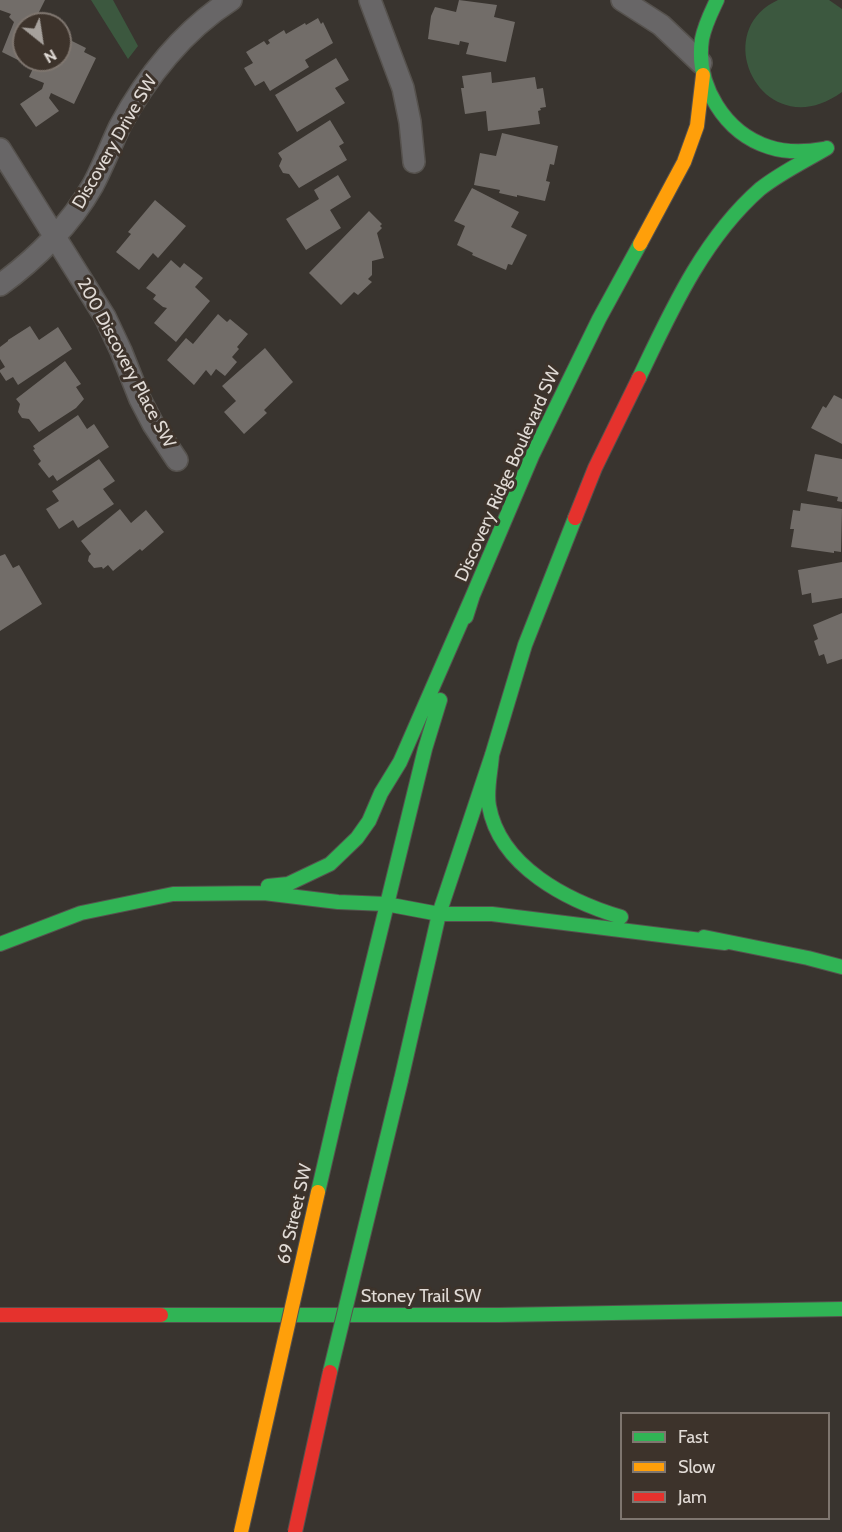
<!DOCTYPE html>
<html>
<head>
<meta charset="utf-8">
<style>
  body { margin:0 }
  #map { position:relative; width:842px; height:1532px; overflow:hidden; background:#39342f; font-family:Cabin,sans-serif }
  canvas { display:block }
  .legend { position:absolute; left:620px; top:1412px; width:210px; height:108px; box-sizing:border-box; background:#3d332b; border:2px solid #7f766f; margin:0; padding:8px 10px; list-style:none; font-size:18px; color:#e1dbd6 }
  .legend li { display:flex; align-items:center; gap:12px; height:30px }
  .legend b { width:30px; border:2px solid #7f766f }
  .north { position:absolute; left:12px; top:12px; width:60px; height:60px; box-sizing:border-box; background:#3d332b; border:2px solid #7f766f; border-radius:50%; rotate:150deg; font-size:16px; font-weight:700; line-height:24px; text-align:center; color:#e1dbd6 }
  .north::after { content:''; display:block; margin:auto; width:21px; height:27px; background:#a6a19c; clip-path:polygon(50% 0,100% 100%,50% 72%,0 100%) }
</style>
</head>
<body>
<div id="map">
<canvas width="842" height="1532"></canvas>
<ul class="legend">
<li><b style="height:8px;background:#30b455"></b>Fast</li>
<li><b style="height:8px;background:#ff9f0a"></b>Slow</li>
<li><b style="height:8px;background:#e5322d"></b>Jam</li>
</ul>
<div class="north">N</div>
</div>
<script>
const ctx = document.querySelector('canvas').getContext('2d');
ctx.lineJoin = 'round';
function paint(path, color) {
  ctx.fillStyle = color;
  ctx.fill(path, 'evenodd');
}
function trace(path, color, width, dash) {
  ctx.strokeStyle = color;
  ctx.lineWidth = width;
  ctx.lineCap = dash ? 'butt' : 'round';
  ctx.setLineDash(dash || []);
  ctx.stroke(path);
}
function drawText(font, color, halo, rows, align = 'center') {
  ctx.font = font + ' Cabin,sans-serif';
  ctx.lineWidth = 6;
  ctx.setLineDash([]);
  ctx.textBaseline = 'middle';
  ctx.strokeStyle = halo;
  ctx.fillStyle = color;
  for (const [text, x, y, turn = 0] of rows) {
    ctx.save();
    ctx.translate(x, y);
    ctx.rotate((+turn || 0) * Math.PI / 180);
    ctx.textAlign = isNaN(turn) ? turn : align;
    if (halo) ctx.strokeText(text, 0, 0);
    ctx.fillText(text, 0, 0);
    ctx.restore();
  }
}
const green = new Path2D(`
  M91,0H113L138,46L128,59Z
  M778,0H829L842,9V92C765,148 706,33 778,0Z`);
const building = new Path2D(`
  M0,0H45L35,20L44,24H24V60H30L28,65L2,52L14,22L9,17L11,14L0,10Z
  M459,0L497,5L494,17L515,22L506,62L466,54L469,43L460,41L459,45L428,39L431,16L435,7L456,12Z
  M318,18L321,24L323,22L333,43L305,60L309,67L270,91L264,81L255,86L244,68L253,63L246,52L264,41L267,45L270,43L268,40L284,30L286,34L305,23L306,25Z
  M66,38L86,48L84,52L96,58L74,104L51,93L49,98L59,111L36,127L20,104L42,89L44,83L29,77L37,60H60V41L63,43Z
  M336,58L349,80L335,88L345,103L297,132L275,95Z
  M491,72L492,83L535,77L537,89L543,88L546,107L540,108L541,110L538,111L540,124L488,131L486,111L465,114L461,88H464L462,76Z
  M330,120L344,143L339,146L347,160L299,188L289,174L283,173L279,166L282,159L278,153Z
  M502,133L558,146L554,165L550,164L546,181L550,182L545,201L517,195V197L499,193L500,190L474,185L480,153L496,156Z
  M338,175L351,197L330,210L341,228L306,250L286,219L319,199L314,190Z
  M472,188L519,212L511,227L527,235L512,265L508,264L506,270L472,255L473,253L457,245L465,226L454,221Z
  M155,200L186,226L158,258L153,253L139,270L116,252L131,234L128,232Z
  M369,211L382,224L380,226L382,228L377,233L384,258L372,261V275L368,279L372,282L358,295L354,292L341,305L309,273Z
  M171,260L180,268L184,263L203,278L195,287L210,301L176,342L154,323L167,308L163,307L153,299L156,295L146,288Z
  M218,314L227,322L230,319L248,334L237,347L239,349L232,357L237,362L225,376L216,369L211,376L206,370L194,385L167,360L186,338L193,344Z
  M30,326L39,340L58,327L72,349L18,385L13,377L6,381L0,372V370L5,367L0,359V347L8,341V340Z
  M265,348L293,382L264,410L267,413L244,434L224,412L236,401L222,386Z
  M65,361L81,384L76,387L84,399L76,408L39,432L29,419L22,418L18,412L20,404L16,399Z
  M834,395L842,399V444L811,428L823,406L826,408Z
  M78,415L87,429L94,424L109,447L57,481L53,475L49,478L38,464L41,461L33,450L35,449L33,446Z
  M815,454L842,459V502L837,501L838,497L807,491Z
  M99,459L115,481L103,489L114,504L78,528L73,520L59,529L46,509L59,501L52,491Z
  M801,503L842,509L841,552L834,551V553L791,547L794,529H790L793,510L800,511Z
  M120,509L131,523L146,510L164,532L142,551L140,549L113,571L108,565L103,569L102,567L94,568L88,561L89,556L91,554L81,541Z
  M5,554L13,568L19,565L42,604L0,631V556Z
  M842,562V598L812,603L811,593L802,595L798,570Z
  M842,613V659L827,664L824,654L819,656L814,641L818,639L813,625Z`);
const street = new Path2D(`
  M370,0L403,88L410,122L414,162
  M622,0L661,25L701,63
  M0,149L105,317L121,351L140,399L153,424L177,460
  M0,285C36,259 71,224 93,185C103,166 111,145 120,126C146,77 184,30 231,0`);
const fast = new Path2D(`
  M717,0C711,13 705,24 702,39C695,85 725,133 769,147C787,153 806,152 824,149
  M639,378C671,311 703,239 760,189C780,173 805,161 827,148
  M466,617L473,595L532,456L599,319L640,244
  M492,755C491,771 486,790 489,806C500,867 568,901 621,917
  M268,886L288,884L330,864L357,838L369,821L381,793L400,762L473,595
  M704,937L808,958L842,967
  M0,944L81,913L173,894L264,893L338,902L386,904L439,914H492L725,943
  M344,1080L425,749L440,700
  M401,1080L439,914L492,755L525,645L575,518
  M161,1315H498L842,1309`);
const slow = new Path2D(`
  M640,244L684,162L697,126L703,75`);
const jam = new Path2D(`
  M575,518L595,468L639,378
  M0,1315H161`);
const fastBridge = new Path2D(`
  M318,1192L344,1080
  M330,1372L401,1080`);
const slowBridge = new Path2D(`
  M241,1532L318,1192`);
const jamBridge = new Path2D(`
  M295,1532L330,1372`);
const streetNames = [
  ["Discovery Drive SW",115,142,-60],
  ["200 Discovery Place SW",126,363,62],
  ["Discovery Ridge Boulevard SW",508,474,-66],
  ["69 Street SW",295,1214,-77],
  ["Stoney Trail SW",421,1297]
];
paint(green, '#3c583f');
paint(building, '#726d69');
trace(street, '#56524e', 24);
trace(fast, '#56524e', 16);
trace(slow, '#56524e', 16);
trace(jam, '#56524e', 16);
trace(street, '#686667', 21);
trace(fast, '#30b455', 14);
trace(slow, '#ff9f0a', 14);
trace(jam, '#e5322d', 14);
trace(fastBridge, '#56524e', 16, []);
trace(slowBridge, '#56524e', 16, []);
trace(jamBridge, '#56524e', 16, []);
trace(fastBridge, '#30b455', 14);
trace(slowBridge, '#ff9f0a', 14);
trace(jamBridge, '#e5322d', 14);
drawText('18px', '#e1dbd6', '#3d332b', streetNames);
</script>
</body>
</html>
